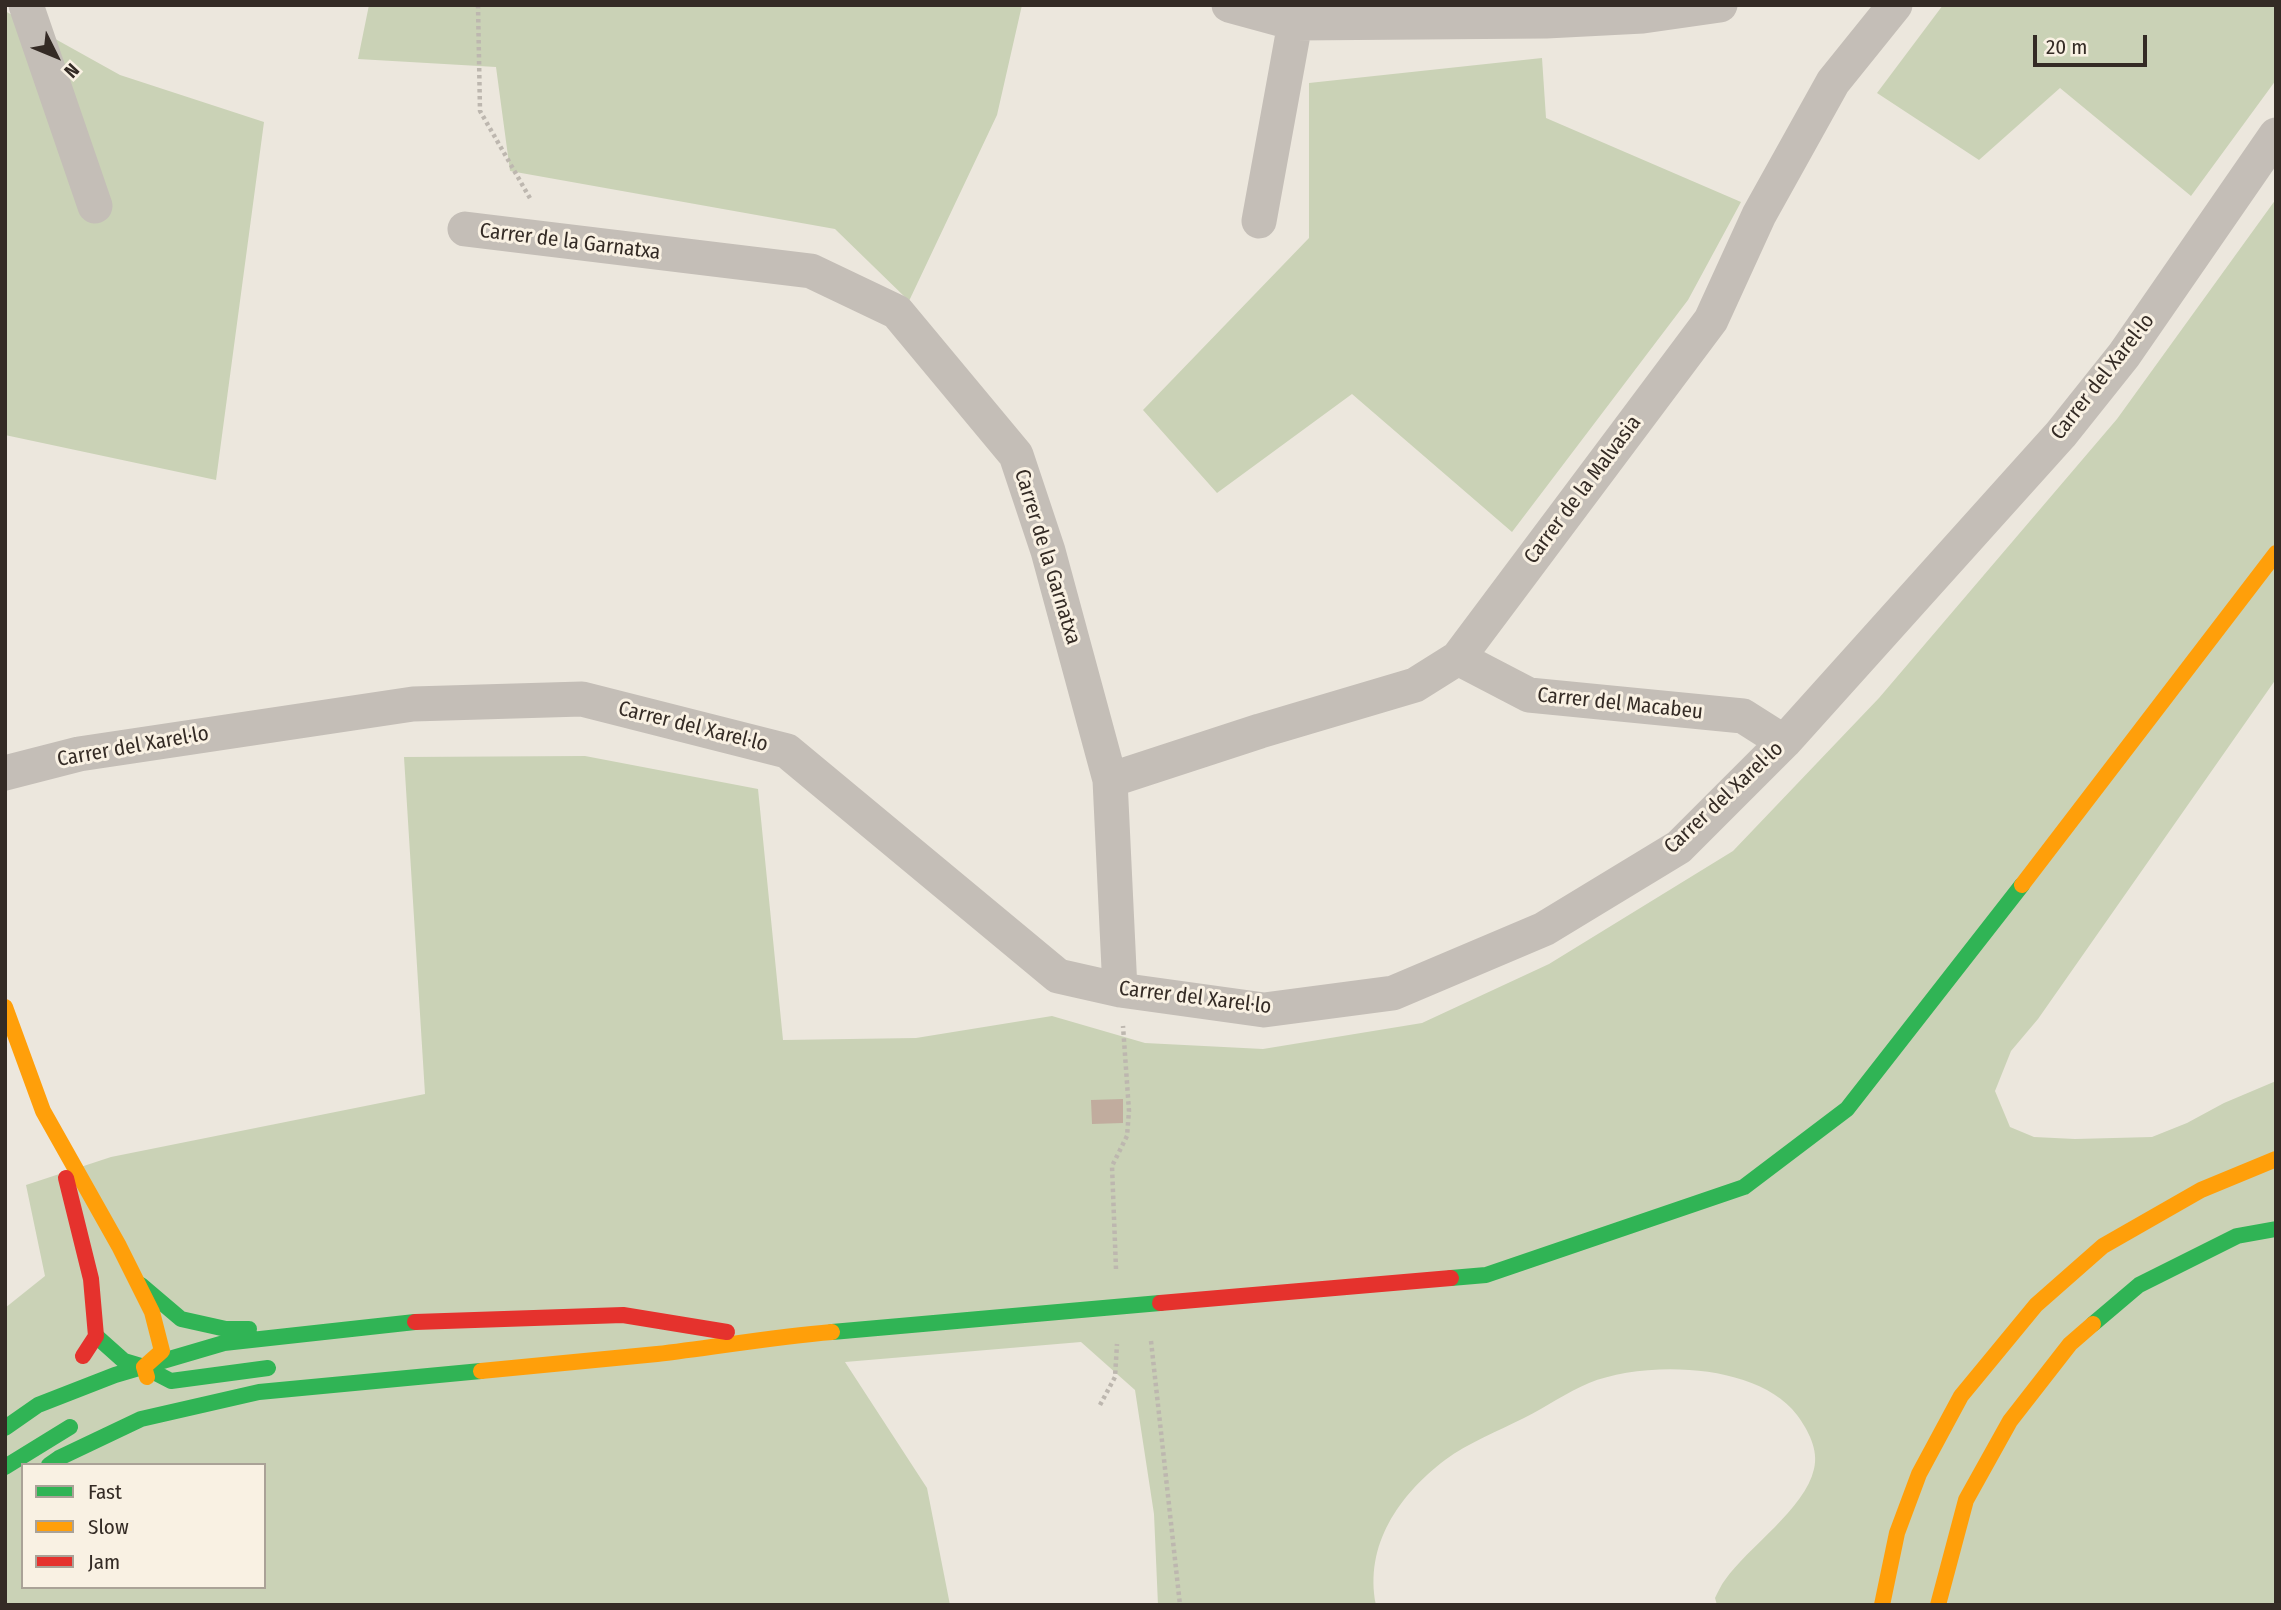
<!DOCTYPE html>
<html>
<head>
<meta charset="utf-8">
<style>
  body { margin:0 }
  #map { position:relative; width:2281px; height:1610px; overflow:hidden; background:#ece7dd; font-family:"Fira Sans Condensed",sans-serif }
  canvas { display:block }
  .frame { position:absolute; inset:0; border:7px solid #342b25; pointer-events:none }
  .legend { position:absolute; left:21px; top:1463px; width:245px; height:126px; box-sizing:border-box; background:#f9f1e3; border:2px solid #aaa297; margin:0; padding:9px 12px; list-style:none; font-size:21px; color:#342b25 }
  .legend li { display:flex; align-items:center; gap:14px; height:35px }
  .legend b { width:35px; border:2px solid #aaa297 }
  .north { position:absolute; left:21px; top:21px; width:70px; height:70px; -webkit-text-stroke:5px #f9f1e3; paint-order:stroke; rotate:133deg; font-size:19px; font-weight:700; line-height:28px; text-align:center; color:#342b25 }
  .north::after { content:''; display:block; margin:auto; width:24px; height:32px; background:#342b25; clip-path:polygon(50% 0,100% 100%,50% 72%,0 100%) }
  .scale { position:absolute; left:2033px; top:35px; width:114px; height:32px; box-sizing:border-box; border:4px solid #342b25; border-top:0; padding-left:9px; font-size:21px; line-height:24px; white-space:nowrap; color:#342b25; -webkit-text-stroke:5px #f9f1e3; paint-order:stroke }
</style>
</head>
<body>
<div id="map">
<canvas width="2281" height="1610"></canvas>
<div class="frame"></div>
<ul class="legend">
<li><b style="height:9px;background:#30b455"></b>Fast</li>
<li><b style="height:9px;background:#ff9f0a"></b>Slow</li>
<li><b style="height:9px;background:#e5322d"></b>Jam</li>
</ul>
<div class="north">N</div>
<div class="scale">20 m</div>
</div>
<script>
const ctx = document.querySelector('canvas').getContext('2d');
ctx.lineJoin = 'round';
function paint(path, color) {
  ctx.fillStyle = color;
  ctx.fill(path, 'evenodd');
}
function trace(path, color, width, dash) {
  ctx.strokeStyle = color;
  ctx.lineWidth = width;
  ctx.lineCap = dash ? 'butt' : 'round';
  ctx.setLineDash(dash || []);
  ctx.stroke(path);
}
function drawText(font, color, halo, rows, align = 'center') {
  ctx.font = font + ' "Fira Sans Condensed",sans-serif';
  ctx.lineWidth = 6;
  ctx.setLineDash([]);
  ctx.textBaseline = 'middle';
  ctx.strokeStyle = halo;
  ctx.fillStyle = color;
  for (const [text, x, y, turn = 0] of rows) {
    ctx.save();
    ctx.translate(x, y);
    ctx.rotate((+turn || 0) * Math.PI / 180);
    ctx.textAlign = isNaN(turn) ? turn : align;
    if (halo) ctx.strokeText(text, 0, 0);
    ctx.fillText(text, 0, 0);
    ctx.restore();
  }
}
const green = new Path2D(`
  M369,5H1022L997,115L909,301L835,229L510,171L496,67L358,59Z
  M1943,5H2276V80L2191,196L2060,88L1979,160L1877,93Z
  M5,11L120,75L264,122L216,480L5,435Z
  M1542,58L1546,118L1741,202L1688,300L1512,532L1352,394L1217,493L1143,410L1309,238V83Z
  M2276,199V679L2038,1019L2011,1051L1995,1091L2010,1127L2034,1137L2075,1139L2152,1137L2187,1123L2224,1103L2276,1081V1605H1717L1715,1598C1718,1592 1721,1585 1725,1580C1748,1547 1805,1509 1814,1469C1819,1450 1808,1430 1797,1415C1758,1363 1646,1360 1589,1383C1567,1392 1546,1407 1524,1418C1498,1431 1468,1443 1445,1460C1399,1495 1364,1545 1376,1605H1158L1154,1514L1135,1390L1081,1342L845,1362L927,1488L950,1605H5V1308L45,1276L26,1185L111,1157L425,1094L404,757L585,756L758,789L783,1040L916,1038L1052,1016L1145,1043L1263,1049L1422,1023L1549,964L1733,851L1879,698L2117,419ZM23,1465H264V1587H23Z`);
const building = new Path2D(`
  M1123,1099V1123L1092,1124L1091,1100Z`);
const path = new Path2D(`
  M478,5L480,111L531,200
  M1116,1269L1112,1166L1127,1136L1129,1111L1123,1026
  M1151,1341L1180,1605
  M1100,1405L1115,1377L1117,1344`);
const street = new Path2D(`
  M26,5L95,206
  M1229,5L1295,23L1546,21L1643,16L1720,5
  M1259,221L1295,23
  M465,229L811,271L897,312L1016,455L1048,551L1110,780L1120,990
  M1458,658L1529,695L1743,716L1784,742
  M5,773L79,754L413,704L582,699L787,751L1058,976L1120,990L1264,1010L1393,993L1544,929L1679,847L1784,742L2061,434L2124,355L2276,135
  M1110,780L1260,731L1415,685L1458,658L1711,320L1759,215L1833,82L1895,5`);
const fast = new Path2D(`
  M1451,1278L1486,1275L1744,1187L1847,1109L2022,885
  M141,1285L181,1319L226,1329H249
  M2093,1324L2139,1285L2237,1236L2276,1229
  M832,1332L1160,1303
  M96,1336L124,1361L144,1367L171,1381L268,1368
  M5,1428L38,1405L115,1375L224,1343L415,1322
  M49,1465L59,1458L141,1419L259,1392L481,1371
  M5,1467L70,1427`);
const slow = new Path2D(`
  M2022,885L2276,553
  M5,1007L43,1111L119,1246L152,1312L162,1351L144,1367L147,1377
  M481,1371C539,1365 598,1360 657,1354C716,1347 773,1337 832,1332
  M1882,1605L1897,1533L1919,1474L1961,1396L2036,1305L2103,1246L2201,1190L2276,1159
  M1938,1605L1966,1500L2010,1421L2070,1344L2093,1324`);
const jam = new Path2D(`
  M66,1178L91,1279L96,1336L83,1356
  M1160,1303L1451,1278
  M415,1322L623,1315L727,1332`);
const streetNames = [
  ["Carrer de la Garnatxa",570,242,7],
  ["Carrer del Xarel·lo",2103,377,-52],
  ["Carrer de la Malvasia",1583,490,-53],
  ["Carrer de la Garnatxa",1047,557,73],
  ["Carrer del Macabeu",1620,704,6],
  ["Carrer del Xarel·lo",693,727,14],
  ["Carrer del Xarel·lo",133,747,-10],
  ["Carrer del Xarel·lo",1724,798,-43],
  ["Carrer del Xarel·lo",1195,998,7]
];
paint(green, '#cad2b6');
paint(building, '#c1ac9e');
trace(path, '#bdb7af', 4.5, [3.5, 3.5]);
trace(street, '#c4beb7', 35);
trace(fast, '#30b455', 16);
trace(slow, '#ff9f0a', 16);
trace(jam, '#e5322d', 16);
drawText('21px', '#342b25', '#f9f1e3', streetNames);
</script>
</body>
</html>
